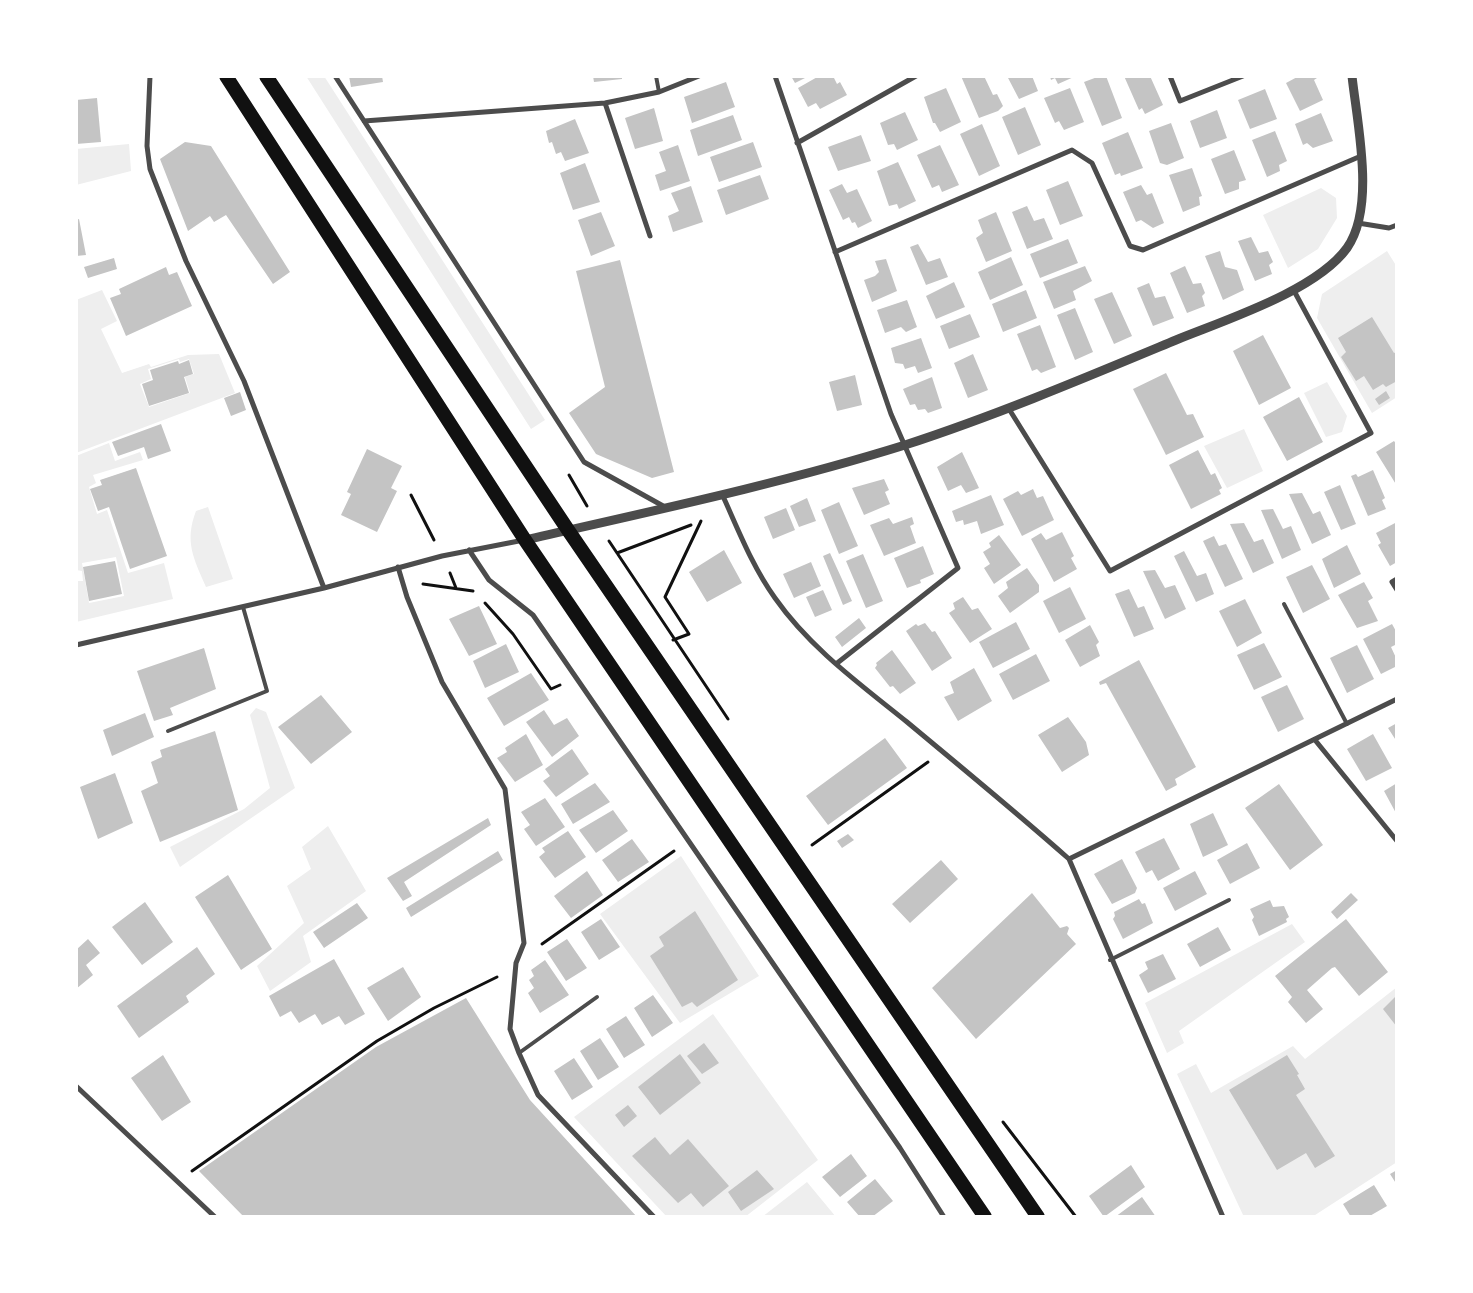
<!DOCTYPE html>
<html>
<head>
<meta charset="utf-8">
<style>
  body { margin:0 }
  #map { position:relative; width:1473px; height:1293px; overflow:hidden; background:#fff; font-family:Karla,sans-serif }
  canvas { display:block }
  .frame { position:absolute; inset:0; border:78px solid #fff; pointer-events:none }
</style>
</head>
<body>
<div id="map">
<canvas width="1473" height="1293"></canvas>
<div class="frame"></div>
</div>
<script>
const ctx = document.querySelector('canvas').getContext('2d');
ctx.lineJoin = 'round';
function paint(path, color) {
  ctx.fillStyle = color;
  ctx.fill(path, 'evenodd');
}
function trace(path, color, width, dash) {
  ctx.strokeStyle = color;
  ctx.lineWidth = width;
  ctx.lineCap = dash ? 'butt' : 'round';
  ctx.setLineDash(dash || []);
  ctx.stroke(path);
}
const green = new Path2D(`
  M306,76H324L545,420L531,429Z
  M129,144L131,171L76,185V149Z
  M1321,188L1336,198L1337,218L1318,249L1288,268L1263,215Z
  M1387,251L1397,267V397L1372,413L1317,318L1322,294Z
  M102,290L117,321L101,329L122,373L149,364L151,367L188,355L219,354L235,393L76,453V300ZM179,359L180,362L189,359L194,374L185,377L190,393L149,407L140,384L151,379L148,369Z
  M1327,382L1347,416L1342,432L1326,437L1304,393Z
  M1244,429L1263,471L1227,488L1204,446Z
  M109,443L115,461L140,452L143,460L93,475L96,483L89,487L97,514L107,510L128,573L164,563L173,599L76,622V581H83L82,571L76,570V456ZM116,557L124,596L89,603L82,563Z
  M208,507L233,579L206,587C194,559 184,542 196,511Z
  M256,708L266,712L295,788L180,867L170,847L244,809L270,788L250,715Z
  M328,826L366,891L303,936L311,962L270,991L257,966L304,923L287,886L311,869L302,847Z
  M681,856L759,976L680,1023L600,914Z
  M1292,924L1305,942L1179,1031L1184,1043L1167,1053L1145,1003Z
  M1397,987V1162L1312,1217H1244L1177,1074L1196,1064L1211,1093L1293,1046L1305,1059Z
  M713,1014L818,1160L745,1217H667L574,1117Z
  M807,1182L836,1217H762Z`);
const building = new Path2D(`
  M349,76H382L383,82L351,87Z
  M593,76H622V79L594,82Z
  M791,76H809L795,83Z
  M819,76H833L837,84L840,82L847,95L820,109L816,103L808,107L798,88Z
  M961,76H984L993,95L997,94L1003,106L998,111L979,118Z
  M1007,76H1032L1038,91L1019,99Z
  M1050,76H1076L1058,84L1055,78L1051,80Z
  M1100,76H1106L1122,118L1102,126L1084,82Z
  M1124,76H1150L1163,105L1145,114L1142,108L1139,110Z
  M1299,76H1320L1314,80L1323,100L1300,111L1286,83Z
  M726,82L735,107L692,123L684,97Z
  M946,88L961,122L940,132L935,123H933L924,97Z
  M1070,88L1084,122L1064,130L1059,121L1055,123L1044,98Z
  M1265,89L1277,119L1250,129L1238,100Z
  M97,98L101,142L76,144V100Z
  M1025,107L1041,145L1018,155L1002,117Z
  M654,108L663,141L635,149L625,118Z
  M1217,110L1227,138L1200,148L1190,121Z
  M905,112L918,140L897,150L894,144L888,145L880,123Z
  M1321,113L1333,141L1313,148L1307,143L1303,145L1295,124Z
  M733,115L742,140L698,156L690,130Z
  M575,119L589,153L565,161L561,152L556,154L552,142L549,143L546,131Z
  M1171,123L1184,158L1167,165L1160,163L1149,131Z
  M982,124L1000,166L979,176L960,134Z
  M1275,131L1287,161L1279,165L1280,171L1267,177L1252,140Z
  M1128,132L1143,168L1121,176L1120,173L1115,175L1102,143Z
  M861,135L871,161L838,171L828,147Z
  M185,142L211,146L290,272L273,284L226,215L214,222L210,216L188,231L160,159Z
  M753,142L762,167L719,182L710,157Z
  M678,145L690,181L660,191L655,175L666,171L659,152Z
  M940,145L959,185L942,192L939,185L932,188L917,155Z
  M1234,150L1246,180L1239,182V189L1225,194L1211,159Z
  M898,162L916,201L899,209L897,204L889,206L877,171Z
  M585,163L600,202L573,210L560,173Z
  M1192,168L1202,196L1199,197L1200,205L1183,212L1169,175Z
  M760,175L769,199L726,215L717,190Z
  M1068,181L1083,216L1060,225L1046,190Z
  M842,184L847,193L857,189L872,221L858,228L855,222L852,223L849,217L843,220L829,190Z
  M1141,185L1147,195L1152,193L1164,223L1153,228L1141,220L1136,222L1123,192Z
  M691,186L703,222L673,232L668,216L679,211L671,193Z
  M1027,206L1034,221L1044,218L1053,239L1027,249L1012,212Z
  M601,212L615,246L591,256L578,220Z
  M996,212L1012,251L986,262L976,238L983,233L978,220Z
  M79,219L86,255L76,256V220Z
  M1251,237L1259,253L1268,251L1273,262L1269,265L1272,274L1255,281L1238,241Z
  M1068,239L1078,263L1040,278L1030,254Z
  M918,244L928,262L940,258L948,277L926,285L910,247Z
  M1220,251L1225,267L1237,270L1244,290L1223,300L1205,256Z
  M1011,257L1023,285L990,300L978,272Z
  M114,258L117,269L88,278L84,267Z
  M886,259L897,291L872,302L864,280L875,276L879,272L875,261Z
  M620,260L674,472L652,478L596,454L569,413L605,387L576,271Z
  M1085,266L1092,281L1073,291L1076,300L1054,309L1043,282Z
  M1185,266L1193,284L1201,283L1205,293L1202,296L1205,306L1187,313L1170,273Z
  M166,267L169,275L177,272L192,306L126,336L110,298L121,294L119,289Z
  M954,282L965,307L936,319L926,296Z
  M1149,283L1155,298L1165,296L1174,318L1153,326L1137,288Z
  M1026,290L1037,318L1003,332L992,304Z
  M1112,292L1132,336L1114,344L1094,299Z
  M907,300L917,327L906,332L901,327L885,333L877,310Z
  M1075,308L1093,352L1075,360L1057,315Z
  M970,314L980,337L949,349L940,326Z
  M1372,317L1394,353L1397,352V381L1386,387L1383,384L1373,390L1364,376L1356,381L1341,357L1346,352L1338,338Z
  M1040,325L1056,367L1041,373L1037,369L1032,371L1017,334Z
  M1263,335L1291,388L1259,405L1233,351Z
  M921,338L932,368L918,373L915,366L905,369L903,364L895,363L891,348Z
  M973,354L988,390L968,398L954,363Z
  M189,360L193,374L184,377L189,393L149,406L142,384L153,380L150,370L178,361L179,364Z
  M1166,373L1187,415L1193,414L1204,437L1166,455L1133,389Z
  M855,375L862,405L837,411L829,382Z
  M932,377L942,408L928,413L925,409L918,410L915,404L910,405L903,389Z
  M1386,391L1390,398L1379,405L1375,399Z
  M240,392L246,410L231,416L224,398Z
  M1299,397L1323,442L1287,461L1263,417Z
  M161,424L171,451L148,459L144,447L118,456L112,442Z
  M1394,441L1397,445V486L1376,452Z
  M367,449L402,466L391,488L397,491L377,532L341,515L351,494L347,492Z
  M1198,450L1211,475L1215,473L1222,488L1219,490L1221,494L1191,509L1169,465Z
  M962,452L979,488L966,493L961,485L948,491L937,467Z
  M136,468L167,556L130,569L109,507L98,511L90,489L102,485L100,480Z
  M1373,470L1385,498L1382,500L1386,509L1368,516L1351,476L1356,474L1358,477Z
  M884,479L889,490L885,492L890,504L864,515L852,488Z
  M1340,485L1356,524L1341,530L1324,492Z
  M1033,489L1037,498L1043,496L1054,520L1022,536L1003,499L1018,491L1021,495Z
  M1302,493L1313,514L1320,511L1331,535L1312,544L1289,494Z
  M991,495L1004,525L981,534L977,521L964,525L963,520L956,522L952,511Z
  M807,498L816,521L799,527L790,506Z
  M839,502L858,546L839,554L821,510Z
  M786,508L795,530L773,539L764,517Z
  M1273,509L1283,529L1291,526L1301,550L1282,559L1261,510Z
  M912,517L914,524L910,526L916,543L884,556L870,525L889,518L893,524Z
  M1397,522V562L1390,566L1378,545L1381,543L1376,533Z
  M1244,523L1254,542L1263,539L1274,563L1253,573L1230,524Z
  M1062,532L1074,556L1071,558L1077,569L1054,582L1031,539L1041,533L1046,540Z
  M999,535L1021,565L994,584L984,568L990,564L983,552L991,547L989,543Z
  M1214,536L1219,546L1226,544L1243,579L1225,587L1203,541Z
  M1347,545L1361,574L1334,588L1322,559Z
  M923,546L934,574L920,580L921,583L907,588L894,558Z
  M724,550L742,583L707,602L689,572Z
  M1184,551L1197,576L1206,573L1214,594L1196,602L1174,556Z
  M830,553L852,601L843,605L823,556Z
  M863,554L883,601L866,608L846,561Z
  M115,561L122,594L89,601L83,567Z
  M811,562L821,586L794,598L783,574Z
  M1312,565L1330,599L1303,613L1286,577Z
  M1027,568L1039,585V592L1010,613L998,596L1008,588L1006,582Z
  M1155,570L1165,588L1175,585L1186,609L1165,619L1143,571Z
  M1364,582L1373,598L1368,601L1378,621L1357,628L1338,595Z
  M1070,587L1086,619L1059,633L1043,601Z
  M1129,589L1138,608L1144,606L1154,629L1134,637L1115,594Z
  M823,590L832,610L815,617L806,597Z
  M963,597L972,610L978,608L992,629L970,643L949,613L955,609L953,603Z
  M1245,599L1262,633L1237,647L1219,611Z
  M479,606L497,644L469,656L449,619Z
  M859,618L866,628L842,647L835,637Z
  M1016,622L1030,649L993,668L979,642Z
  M925,623L932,632L935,631L952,658L932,671L906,631L916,624L918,626Z
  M1392,624L1397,633V644L1391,647L1397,660V666L1381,674L1363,639Z
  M1090,625L1099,642L1096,645L1100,656L1080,667L1065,640Z
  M1264,643L1282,677L1254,690L1237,655Z
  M506,644L519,672L485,688L473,661Z
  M1357,645L1374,679L1347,693L1330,658Z
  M204,648L216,689L170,708L173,715L154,721L137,671Z
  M892,650L916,683L900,694L893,686L890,687L875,668L877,665L876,663Z
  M1036,654L1050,681L1013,700L999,674Z
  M1139,660L1196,767L1175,779L1177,785L1166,791L1106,683L1100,685L1099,682Z
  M974,668L992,701L958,721L944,697L954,693L950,682Z
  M531,673L549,700L504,726L487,698Z
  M1287,685L1304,719L1278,732L1261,697Z
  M321,695L352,732L311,764L278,727Z
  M544,710L554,725L567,718L579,736L552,757L526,722Z
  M145,713L154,737L112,756L103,730Z
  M1068,717L1086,742L1089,755L1062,772L1038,735Z
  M1397,723V742L1388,728Z
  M215,731L238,810L160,842L141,791L158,783L151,762L162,757L160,750Z
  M526,734L543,765L515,782L497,758L507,752L505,748Z
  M1373,734L1392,768L1366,781L1347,749Z
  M885,738L907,768L828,825L806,796Z
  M572,749L589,774L556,797L543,781L550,776L545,769Z
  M115,773L133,823L98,839L80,787Z
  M595,783L610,802L573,824L561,804Z
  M1397,783V815L1384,791Z
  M1279,784L1323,845L1290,870L1245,808Z
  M545,798L565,827L536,846L524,829L530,825L521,812Z
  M613,810L628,831L596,853L579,830Z
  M1213,813L1228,845L1203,857L1190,824Z
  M488,818L491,825L404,882L412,896L403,901L387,878Z
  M568,831L586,857L555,878L539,857L545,852L542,848Z
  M848,834L854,840L842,848L837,841Z
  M1164,838L1180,869L1158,881L1152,870L1146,873L1135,852Z
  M632,839L649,862L618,882L602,860Z
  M1247,843L1260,868L1230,884L1217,860Z
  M498,851L503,860L411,917L406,908Z
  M1122,859L1137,888L1135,893L1112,904L1094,874Z
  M941,860L958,879L910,923L892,904Z
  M587,871L603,895L571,918L554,896Z
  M1195,871L1207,894L1175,911L1163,888Z
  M228,875L272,949L241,970L195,897Z
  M1032,893L1060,928L1067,926L1069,928L1067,934L1076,944L976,1039L932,988Z
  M1351,893L1358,900L1337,919L1331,912Z
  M1139,899L1142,904L1145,903L1153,923L1123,939L1113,919L1115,916L1114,912Z
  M1270,900L1273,907L1284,906L1289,917L1286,919L1287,922L1259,936L1252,920L1254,917L1250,909Z
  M145,902L173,942L142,965L112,927Z
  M357,903L368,918L324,948L313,932Z
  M695,911L738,980L697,1007L692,1002L682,1007L650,956L664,946L659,937Z
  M601,919L620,947L599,960L581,932Z
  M1346,919L1388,972L1359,996L1335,967L1332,968L1307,990L1323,1009L1306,1023L1288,1002L1292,997L1275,976Z
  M1218,927L1231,950L1200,967L1187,944Z
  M88,939L100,953L86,965L93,975L76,989V950Z
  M567,939L587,968L566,981L547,952Z
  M197,947L215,974L186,996L189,1002L139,1038L117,1006Z
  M1163,954L1176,979L1148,993L1139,975L1148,969L1145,962Z
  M334,959L365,1014L345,1025L339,1016L322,1025L315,1014L299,1023L291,1011L280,1017L269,996Z
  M545,960L569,995L540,1013L528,993L534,988L529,980L534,976L531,970Z
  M403,967L421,997L388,1021L367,988Z
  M653,995L673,1023L652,1037L634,1008Z
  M1397,995V1027L1383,1009Z
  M466,998L530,1100L637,1217H244L199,1171L376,1047Z
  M626,1016L645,1045L624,1058L606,1029Z
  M600,1038L619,1067L598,1080L580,1051Z
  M704,1043L719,1063L702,1074L687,1056Z
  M680,1054L701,1083L660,1115L638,1087Z
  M163,1055L191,1102L162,1121L131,1078Z
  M1287,1055L1299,1074L1297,1075L1305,1089L1296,1095L1335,1156L1315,1168L1306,1153L1277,1170L1229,1090Z
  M574,1058L593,1087L572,1100L554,1071Z
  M628,1105L637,1116L624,1127L615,1115Z
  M655,1137L670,1155L688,1139L729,1186L703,1207L691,1193L678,1203L632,1156Z
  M851,1154L867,1176L840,1197L822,1177Z
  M1131,1165L1145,1187L1104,1217L1089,1196Z
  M757,1170L774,1189L741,1211L728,1192Z
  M1397,1170V1185L1390,1174Z
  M875,1179L893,1201L872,1217H860L847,1202Z
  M1374,1185L1387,1206L1368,1217H1351L1343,1204Z
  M1142,1197L1156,1217H1115Z`);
const path = new Path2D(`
  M569,475L587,506
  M411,495L434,540
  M609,541L728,719
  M617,553L691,525
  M450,573L456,588
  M423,584L473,591
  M485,603L513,634L551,689L560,685
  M673,640L689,634L665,597L701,521
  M812,845L928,762
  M542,944L674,851
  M1003,1122L1076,1217
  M192,1171L377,1041L434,1008L497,977`);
const service = new Path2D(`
  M656,76L659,92
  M1284,604L1347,724
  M168,731L267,691L243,607
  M1110,960L1229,900
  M519,1053L597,997`);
const minor = new Path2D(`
  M150,76L147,146L150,169L186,261L244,381L324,588
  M335,76L584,462L665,507
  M775,76L891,414L958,568L836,664
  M1170,76L1180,101L1243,76
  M605,103L650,236
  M364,121L605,103L659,92L699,76
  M797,143L916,76
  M1358,223L1389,228L1397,225
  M835,252L1072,150L1092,163L1130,246L1143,250L1361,156
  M1009,409L1110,571L1371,433L1293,289
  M722,494C738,529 752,566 775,598C810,648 860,684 907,722C961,767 1016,812 1069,859L1397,699
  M469,550L489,580L533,615L900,1148L944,1217
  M398,567L407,597L442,682L505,789L524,943L516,963L510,1029L519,1053L538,1095L654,1217
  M1397,579L1392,582L1397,590
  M76,645L324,588L442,556L524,540
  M1315,740L1397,841
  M1069,859L1223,1217
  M76,1086L215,1217`);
const tertiary = new Path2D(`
  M525,540C652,511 780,484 905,445C997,415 1087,377 1176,340C1225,320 1316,291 1347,248C1376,207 1357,123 1352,76`);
const trunk = new Path2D(`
  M226,76L525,540L985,1217
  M266,76L568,530L1038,1217`);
paint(green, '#eee');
paint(building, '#c4c4c4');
trace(path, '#111', 3);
trace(service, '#4c4c4c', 4);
trace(minor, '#4c4c4c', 5);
trace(tertiary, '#4c4c4c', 9);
trace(trunk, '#111', 14);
</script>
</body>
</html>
